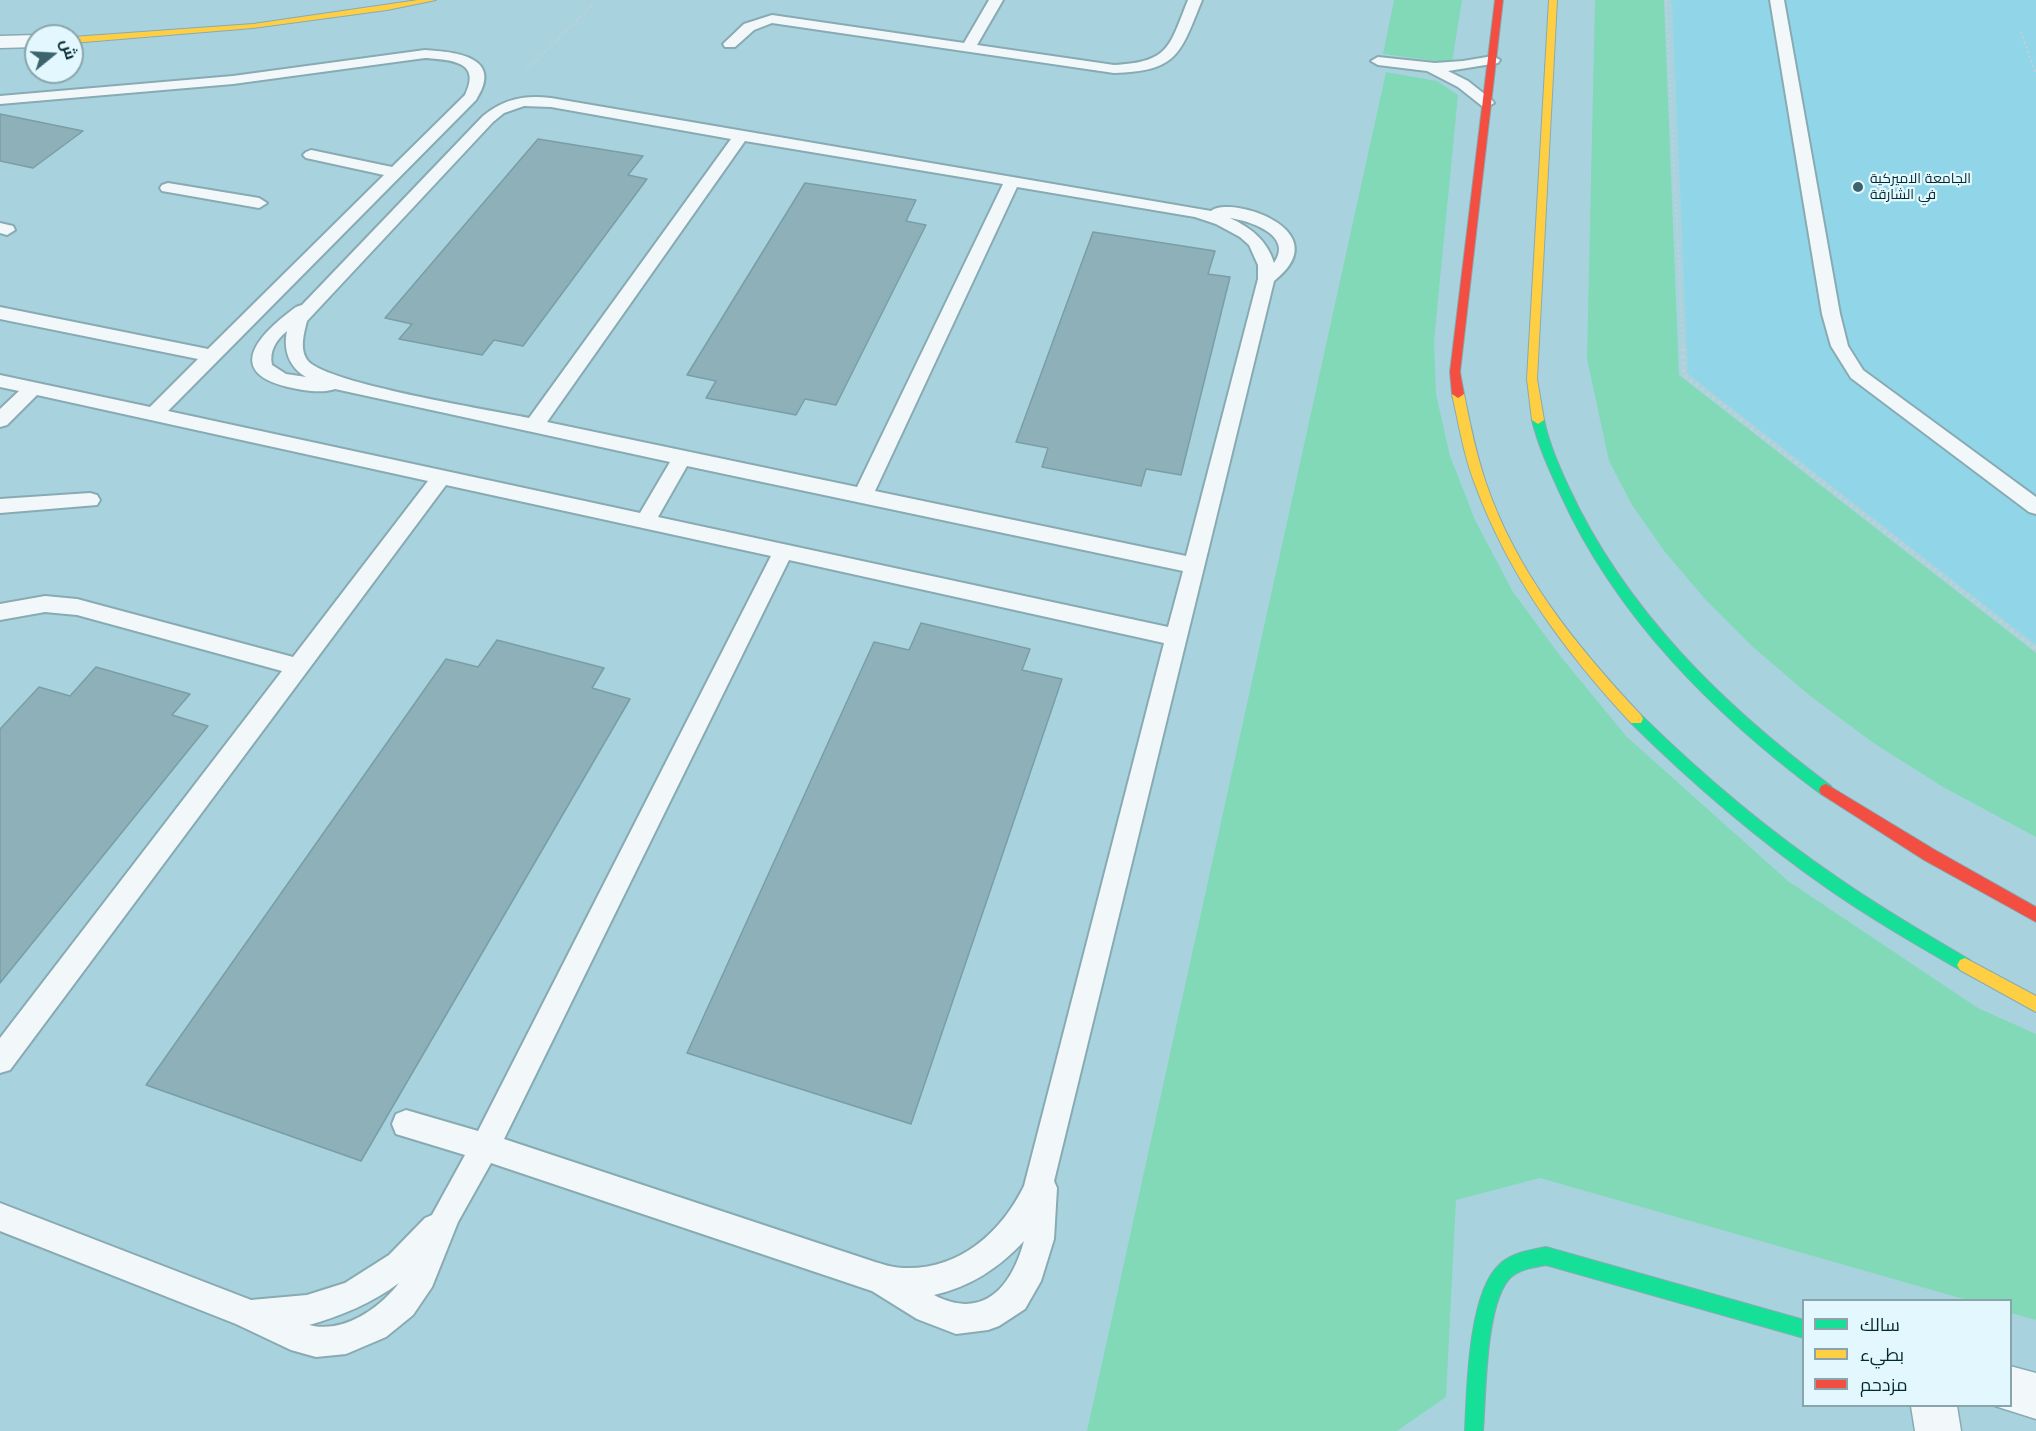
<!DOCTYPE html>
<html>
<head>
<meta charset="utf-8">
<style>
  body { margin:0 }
  #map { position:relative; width:2036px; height:1431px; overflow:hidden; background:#a8d3de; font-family:Quicksand,Cairo,sans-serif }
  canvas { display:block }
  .legend { position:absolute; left:1802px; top:1299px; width:210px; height:108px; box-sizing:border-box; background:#e2f8fe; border:2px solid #89a5ab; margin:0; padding:8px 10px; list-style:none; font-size:18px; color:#04282f }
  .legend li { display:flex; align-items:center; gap:12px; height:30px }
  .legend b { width:30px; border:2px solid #89a5ab }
  .north { position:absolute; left:24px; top:24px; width:60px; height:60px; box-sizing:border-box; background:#e2f8fe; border:2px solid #89a5ab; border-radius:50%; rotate:72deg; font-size:16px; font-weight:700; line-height:24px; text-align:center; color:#04282f }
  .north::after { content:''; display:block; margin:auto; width:21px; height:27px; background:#3d646c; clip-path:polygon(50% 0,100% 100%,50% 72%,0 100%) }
</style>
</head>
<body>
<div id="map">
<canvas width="2036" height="1431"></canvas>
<ul class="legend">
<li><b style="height:8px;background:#16e098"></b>سالك</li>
<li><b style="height:8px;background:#ffcf43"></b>بطيء</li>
<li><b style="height:8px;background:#f24e42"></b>مزدحم</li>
</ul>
<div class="north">ش</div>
</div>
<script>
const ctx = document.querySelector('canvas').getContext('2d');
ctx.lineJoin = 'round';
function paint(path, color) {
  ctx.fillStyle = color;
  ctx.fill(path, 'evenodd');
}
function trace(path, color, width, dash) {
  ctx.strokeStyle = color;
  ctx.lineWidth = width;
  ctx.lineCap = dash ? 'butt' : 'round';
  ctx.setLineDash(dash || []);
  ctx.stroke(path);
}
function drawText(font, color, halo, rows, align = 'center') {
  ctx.font = font + ' Quicksand,Cairo,sans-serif';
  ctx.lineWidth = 4.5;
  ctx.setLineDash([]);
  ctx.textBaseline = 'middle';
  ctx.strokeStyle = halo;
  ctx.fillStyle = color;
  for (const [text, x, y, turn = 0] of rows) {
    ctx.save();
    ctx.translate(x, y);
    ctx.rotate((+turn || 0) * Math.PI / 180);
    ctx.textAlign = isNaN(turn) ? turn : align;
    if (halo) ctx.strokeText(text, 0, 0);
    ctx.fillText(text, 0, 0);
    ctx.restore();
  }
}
const built = new Path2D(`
  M1672,0H2036V645L1688,374Z`);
const green = new Path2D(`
  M1394,0H1462L1452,63L1383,54Z
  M1595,0H1664L1679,375L2036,653V837L1943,787L1872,742L1809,695L1753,647L1705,599L1665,552L1632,505L1609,461L1587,359Z
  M1386,72L1437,81L1458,95L1434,341L1436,394L1450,456L1475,520L1513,592L1561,657L1627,737L1788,881L1978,1008L2036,1034V1320L2011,1313L2010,1300H1967L1540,1178L1456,1200L1446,1397L1397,1431H1087Z`);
const building = new Path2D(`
  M0,114L83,131L33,168L0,161Z
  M538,139L643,156L628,175L647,179L523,346L494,340L482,355L399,339L412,324L385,318Z
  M805,183L916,200L906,221L926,225L836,405L805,399L796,415L706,398L716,381L687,375Z
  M1093,232L1215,251L1208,274L1230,277L1181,475L1146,469L1141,486L1042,467L1048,448L1016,442Z
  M921,623L1030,649L1022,670L1062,679L911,1124L687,1053L874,642L909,650Z
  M497,640L604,668L592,688L630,699L361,1161L146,1085L446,659L478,667Z
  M96,667L190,694L172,715L208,726L0,983V729L39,687L70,696Z`);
const pathFar1 = new Path2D(`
  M1666,0L1683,350
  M2021,32L2036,74
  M526,70L598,0`);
const path = new Path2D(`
  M1683,348L1684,375L2036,649`);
const lane = new Path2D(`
  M989,0H1003L977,45L1114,65C1170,62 1169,47 1188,0H1202C1180,55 1177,71 1114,73L772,23L754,30L735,47H725L723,44L744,24L772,15L964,43Z
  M1770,0H1784L1840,314L1848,346L1863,370L2036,497V514L2029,512L1851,378L1831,346L1822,314Z
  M425,50C457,52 504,57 476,100L168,411L640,513L670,462L335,389C321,394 302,390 288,387C221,371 263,331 296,307L302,305L483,116C504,99 524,95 551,98L1211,211C1230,195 1340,230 1274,281L1054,1181L1057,1188L1054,1239L1041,1281L1025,1309L999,1326L988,1330L956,1334L917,1319L872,1291L491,1163L458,1222L432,1287L413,1315L386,1337L346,1354L316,1357L291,1350L236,1324L0,1231V1203L251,1300L307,1295L345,1283L389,1255L425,1218L432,1215L465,1155L396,1134L392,1124L396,1114L406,1110L478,1131L771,556L446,485L10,1070L0,1073V1038L282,671L77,615L45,612L0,620V604L45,596L77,599L293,657L428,481L37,395L7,425L0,427V409L19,391L0,387V375L150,407L198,359L0,319V307L208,349L384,175L306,158L303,155L306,152L311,150L392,167L465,95C482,61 451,60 425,58L233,84L0,104V96L233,76ZM524,106L551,107L731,139L529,418C490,410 329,384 308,361C299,350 304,333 307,321L493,122L504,113ZM745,141L1003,184L857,487L547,422ZM1017,187L1195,217L1216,224L1240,237L1249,245L1258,265V279L1186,556L875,491ZM1230,218C1250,221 1294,235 1274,263C1267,240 1251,228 1230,218ZM287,331C283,350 289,367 306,377L286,374L272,365C269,351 276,340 287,331ZM687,466L1183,571L1168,627L658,517ZM789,560L1164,643L1024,1186C1001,1233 959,1270 904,1268C893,1268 882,1264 872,1261L504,1139ZM1024,1241C1012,1286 984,1321 934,1295C970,1287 999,1268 1024,1241ZM399,1283C379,1309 343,1334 309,1325C341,1316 372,1303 399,1283Z
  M1493,56L1500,60L1498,63L1448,71L1468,81L1492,100L1494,103L1487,107L1482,106L1458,87L1427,71L1378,65L1371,61L1378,57L1435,63L1463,61Z
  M168,183L259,198L267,203L259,208L162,191L160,188L162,185Z
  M0,223L13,226L15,230L7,235L0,233Z
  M90,493L97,495L100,500L97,505L0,513V499Z`);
const street = new Path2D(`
  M36,35L41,36H36V47L0,48V36Z
  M2010,1366L2036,1373V1419L1995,1406H2010Z
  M1911,1406H1957L1961,1431H1915Z`);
const fast = new Path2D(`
  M1538,416L1544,420C1549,444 1559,466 1569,488C1626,611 1724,706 1831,786L1833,790L1831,794L1826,796L1821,794C1714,714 1616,617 1560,493C1549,469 1538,445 1532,420Z
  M1636,713L1641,715C1702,775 1767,830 1838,878C1881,908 1926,934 1970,960L1973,965L1970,970L1965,972L1960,970C1915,944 1870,918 1827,888C1757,839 1692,783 1631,723L1629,719L1631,715Z
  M1546,1247L1804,1320V1338L1546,1265C1534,1267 1521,1269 1511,1277C1485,1302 1486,1395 1483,1431H1465C1467,1390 1468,1294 1499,1265C1511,1253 1530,1250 1546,1247Z`);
const slow = new Path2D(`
  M418,0H436L387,10L253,28L72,43V37L253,24Z
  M1549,0H1557L1537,379L1544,420L1538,424L1532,420L1527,379Z
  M1458,390L1464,394C1470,424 1476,454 1486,483C1516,572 1577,647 1641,715L1643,719L1641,723H1631C1566,653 1510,578 1476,487C1464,457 1459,425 1452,394Z
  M1965,958L2036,996V1012L1960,970L1957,965L1960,960Z`);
const jam = new Path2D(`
  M1495,0H1503L1460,372L1464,394L1458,398L1452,394L1450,372Z
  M1826,784L1935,850L2036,907V922L1924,860L1821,794L1819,790L1821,786Z`);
const markers = [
  [1858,187,6,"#3d646c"]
];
const farPoinames = [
  ["الجامعة الاميركية",1870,179],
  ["في الشارقة",1870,195]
];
paint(built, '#91d6e8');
paint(green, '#82d9b7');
paint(building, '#8db0b9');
trace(building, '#7a9ea6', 1.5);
trace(lane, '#88aab3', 4);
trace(street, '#88aab3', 3);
trace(fast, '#88aab3', 2);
trace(slow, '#88aab3', 2);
trace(jam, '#88aab3', 2);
trace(pathFar1, '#c2d0d4', 2, [2, 3]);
trace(path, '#c2d0d4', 4, [3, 4]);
paint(lane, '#f2f8fa');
paint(street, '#f2f8fa');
paint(fast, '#16e098');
paint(slow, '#ffcf43');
paint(jam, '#f24e42');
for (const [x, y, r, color] of markers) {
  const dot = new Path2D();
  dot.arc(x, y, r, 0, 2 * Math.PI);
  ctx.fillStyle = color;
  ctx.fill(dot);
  trace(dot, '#e2f8fe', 2);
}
drawText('14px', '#04282f', '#e2f8fe', farPoinames, 'left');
</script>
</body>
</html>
